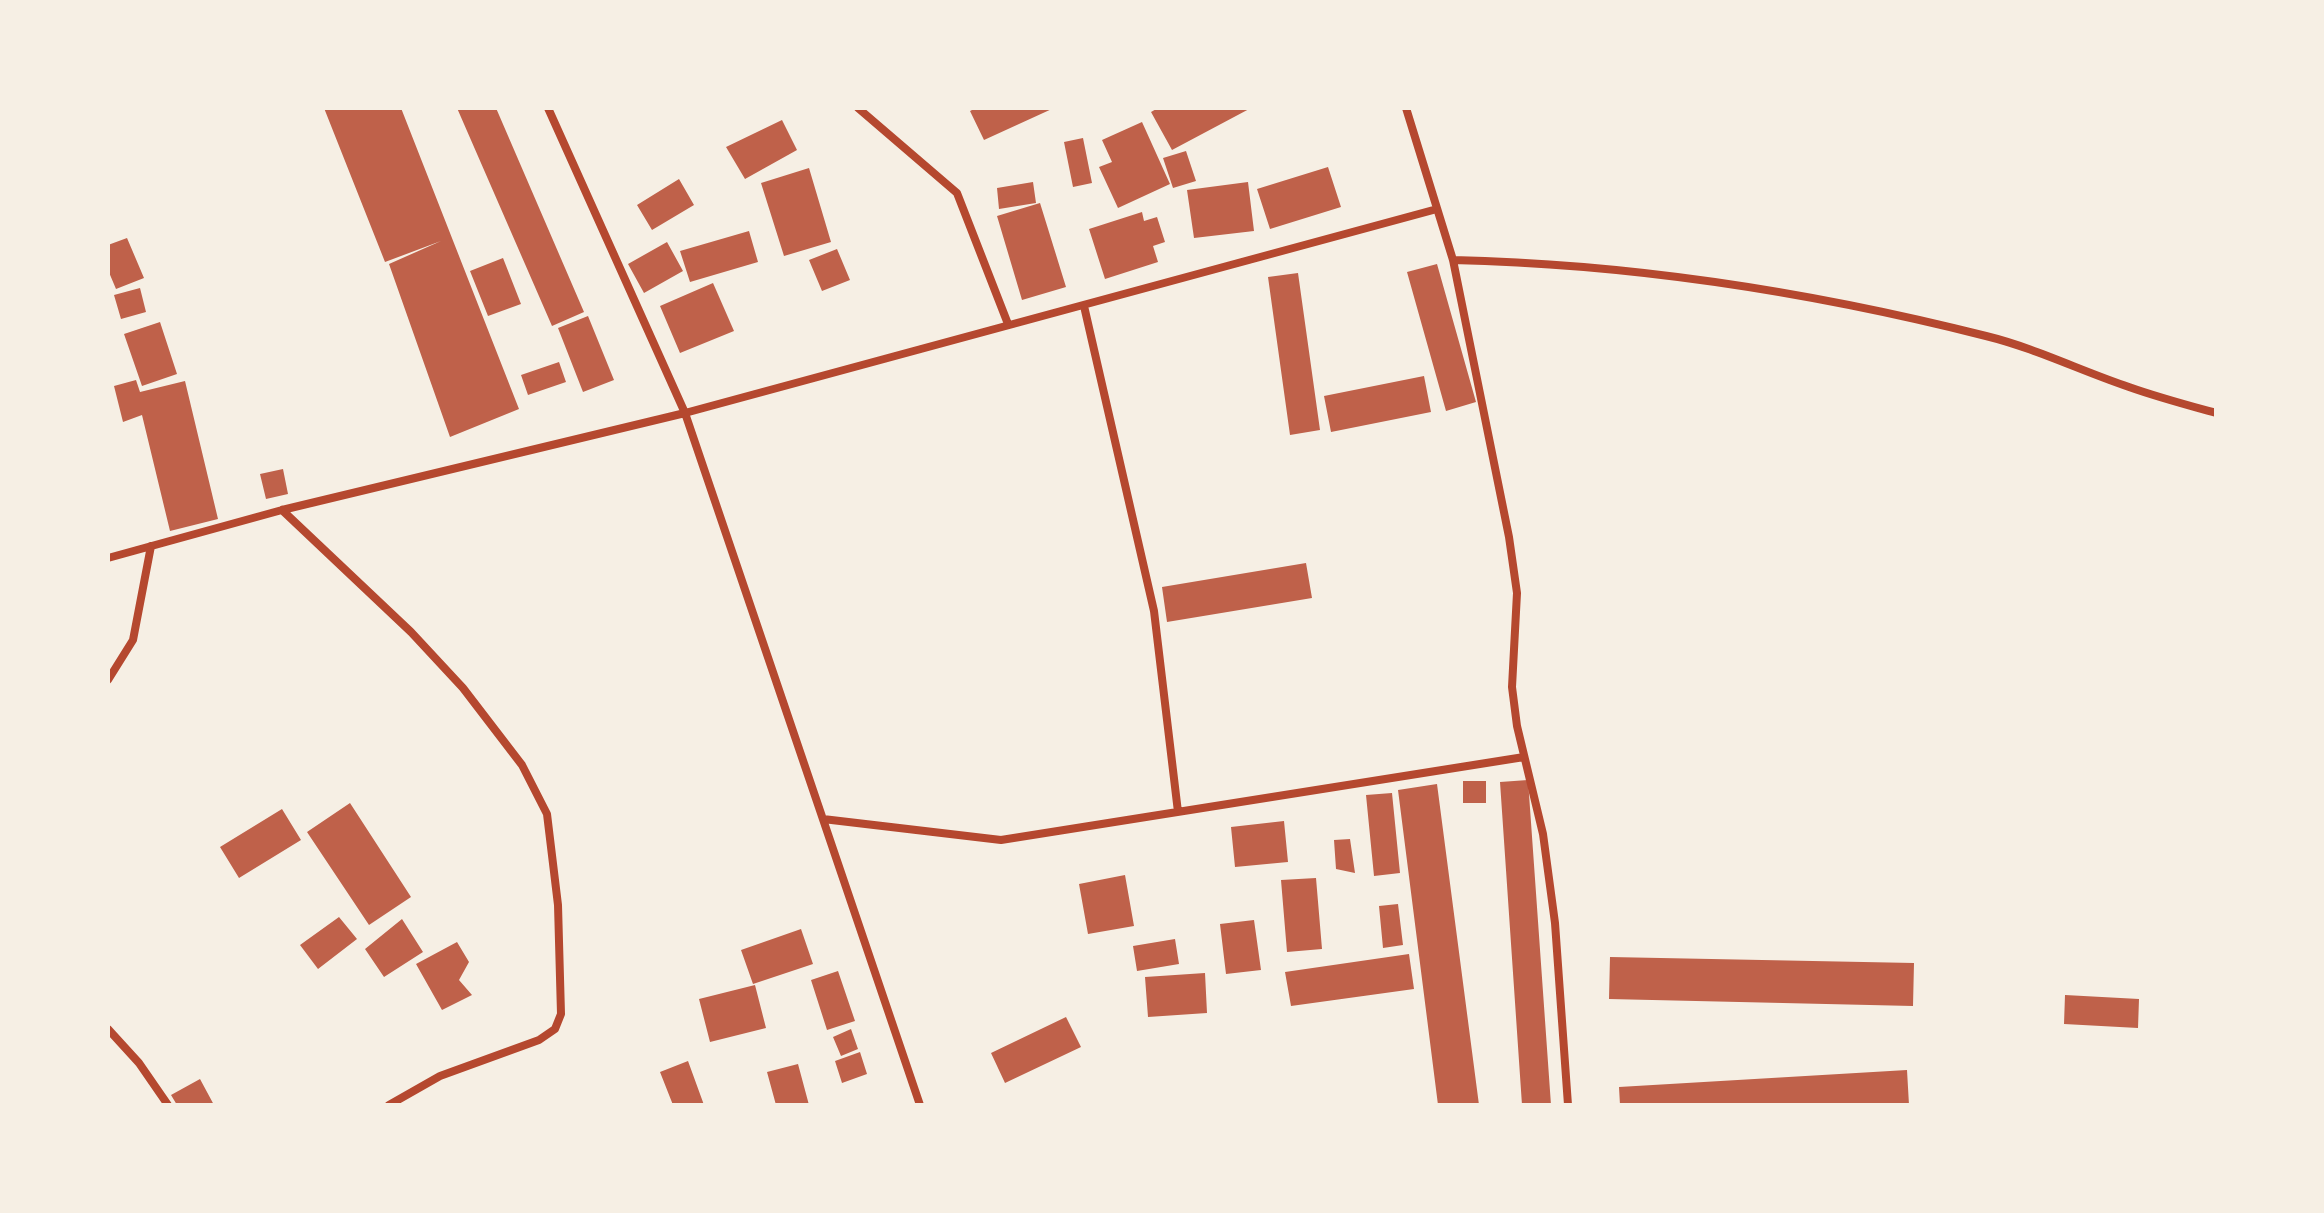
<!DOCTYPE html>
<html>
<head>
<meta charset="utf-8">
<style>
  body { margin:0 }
  #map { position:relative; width:2324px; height:1213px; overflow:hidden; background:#f6efe4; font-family:Mulish,sans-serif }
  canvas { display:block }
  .frame { position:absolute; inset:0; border:110px solid #f6efe4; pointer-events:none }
</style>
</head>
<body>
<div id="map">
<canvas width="2324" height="1213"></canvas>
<div class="frame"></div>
</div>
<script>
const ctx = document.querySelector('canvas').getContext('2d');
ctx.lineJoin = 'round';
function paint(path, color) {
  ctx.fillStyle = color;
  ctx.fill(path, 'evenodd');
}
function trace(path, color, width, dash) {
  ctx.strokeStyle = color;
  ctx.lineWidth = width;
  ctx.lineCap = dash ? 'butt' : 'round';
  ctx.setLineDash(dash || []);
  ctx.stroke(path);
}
const building = new Path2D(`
  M324,108H401L519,409L450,437L389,264L441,241L385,262Z
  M457,108H496L584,312L552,326Z
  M976,108H1054L984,140L970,111Z
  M1158,108H1251L1172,150L1151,112Z
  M782,120L797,150L745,179L726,147Z
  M1142,122L1170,184L1118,208L1099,167L1112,162L1102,140Z
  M1083,138L1092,183L1073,187L1064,142Z
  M1186,151L1196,181L1173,188L1163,158Z
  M1328,167L1341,207L1270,229L1257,189Z
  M809,168L831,242L784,256L761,183Z
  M679,179L694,205L652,230L637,205Z
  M1033,182L1036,203L999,209L997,188Z
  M1248,182L1254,231L1194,238L1187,190Z
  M1040,203L1066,287L1022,300L997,216Z
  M1142,212L1144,221L1157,217L1165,242L1153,246L1158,262L1105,279L1089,229Z
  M749,231L758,262L690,282L680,251Z
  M127,238L144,278L116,289L108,270V245Z
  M667,242L683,271L644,293L628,264Z
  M837,249L850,280L822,291L809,260Z
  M503,258L521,304L488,316L470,271Z
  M1437,264L1476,402L1446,411L1407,272Z
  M1298,273L1320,430L1290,435L1268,277Z
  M713,283L734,331L680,353L660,306Z
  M140,288L146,312L121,319L114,295Z
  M588,316L614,380L583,392L558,328Z
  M160,322L177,374L142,386L124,334Z
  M559,362L566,382L528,395L521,375Z
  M1424,376L1431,412L1331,432L1324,396Z
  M136,380L140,392L185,381L218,519L170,531L142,415L123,422L114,386Z
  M283,469L288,494L266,499L260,474Z
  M1306,563L1312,598L1167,622L1162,587Z
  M1528,780L1551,1105H1522L1500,782Z
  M1463,781H1486V803H1463Z
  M1437,784L1479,1105H1438L1398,790Z
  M1392,793L1400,873L1374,876L1366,795Z
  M350,803L411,897L369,925L307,832Z
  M282,809L301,840L239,878L220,847Z
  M1284,821L1288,862L1235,867L1231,827Z
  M1350,839L1355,873L1336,869L1334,840Z
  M1125,875L1134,926L1088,934L1079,884Z
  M1316,878L1322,949L1287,952L1281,880Z
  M1398,904L1403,945L1383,948L1379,906Z
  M339,917L357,939L318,969L300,945Z
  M402,919L423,952L384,977L365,949Z
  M1254,920L1261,970L1226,974L1220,924Z
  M801,929L813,964L753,984L741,950Z
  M1175,939L1179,964L1137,971L1133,946Z
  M457,942L469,962L459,980L472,995L442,1010L416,964Z
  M1409,954L1414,989L1291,1006L1285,972Z
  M1610,957L1914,963L1913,1006L1609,999Z
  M838,971L855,1021L827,1030L811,980Z
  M1205,973L1207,1013L1148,1017L1145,977Z
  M755,985L766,1028L710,1042L699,999Z
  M2065,995L2139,999L2138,1028L2064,1024Z
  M1066,1017L1081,1047L1005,1083L991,1053Z
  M851,1029L858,1049L841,1056L833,1037Z
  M860,1052L867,1074L842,1083L835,1061Z
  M688,1061L704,1105H673L660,1072Z
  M798,1064L809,1105H776L767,1072Z
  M1907,1070L1909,1105H1620L1619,1087Z
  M200,1079L214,1105H177L171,1095Z`);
const minor = new Path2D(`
  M548,108L685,413L920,1105
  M858,108L957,193L1008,324
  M1406,108L1453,260L1509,537L1517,593L1512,687L1517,726L1543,834L1555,923L1568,1105
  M1453,260C1633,264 1812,292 1986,336C2035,348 2081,371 2129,387C2157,397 2187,405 2216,413
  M1084,306L1154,611L1178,812
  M282,510L411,632L463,688L522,765L547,814L558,905L561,1014L555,1029L539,1040L440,1076L389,1105
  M108,558L282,510L685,413L1437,209
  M108,680L133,640L151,546
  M823,819L1001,840L1524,757
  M108,1029L139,1063L168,1105`);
paint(building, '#bf614a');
trace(minor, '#b5482f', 8);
</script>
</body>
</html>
